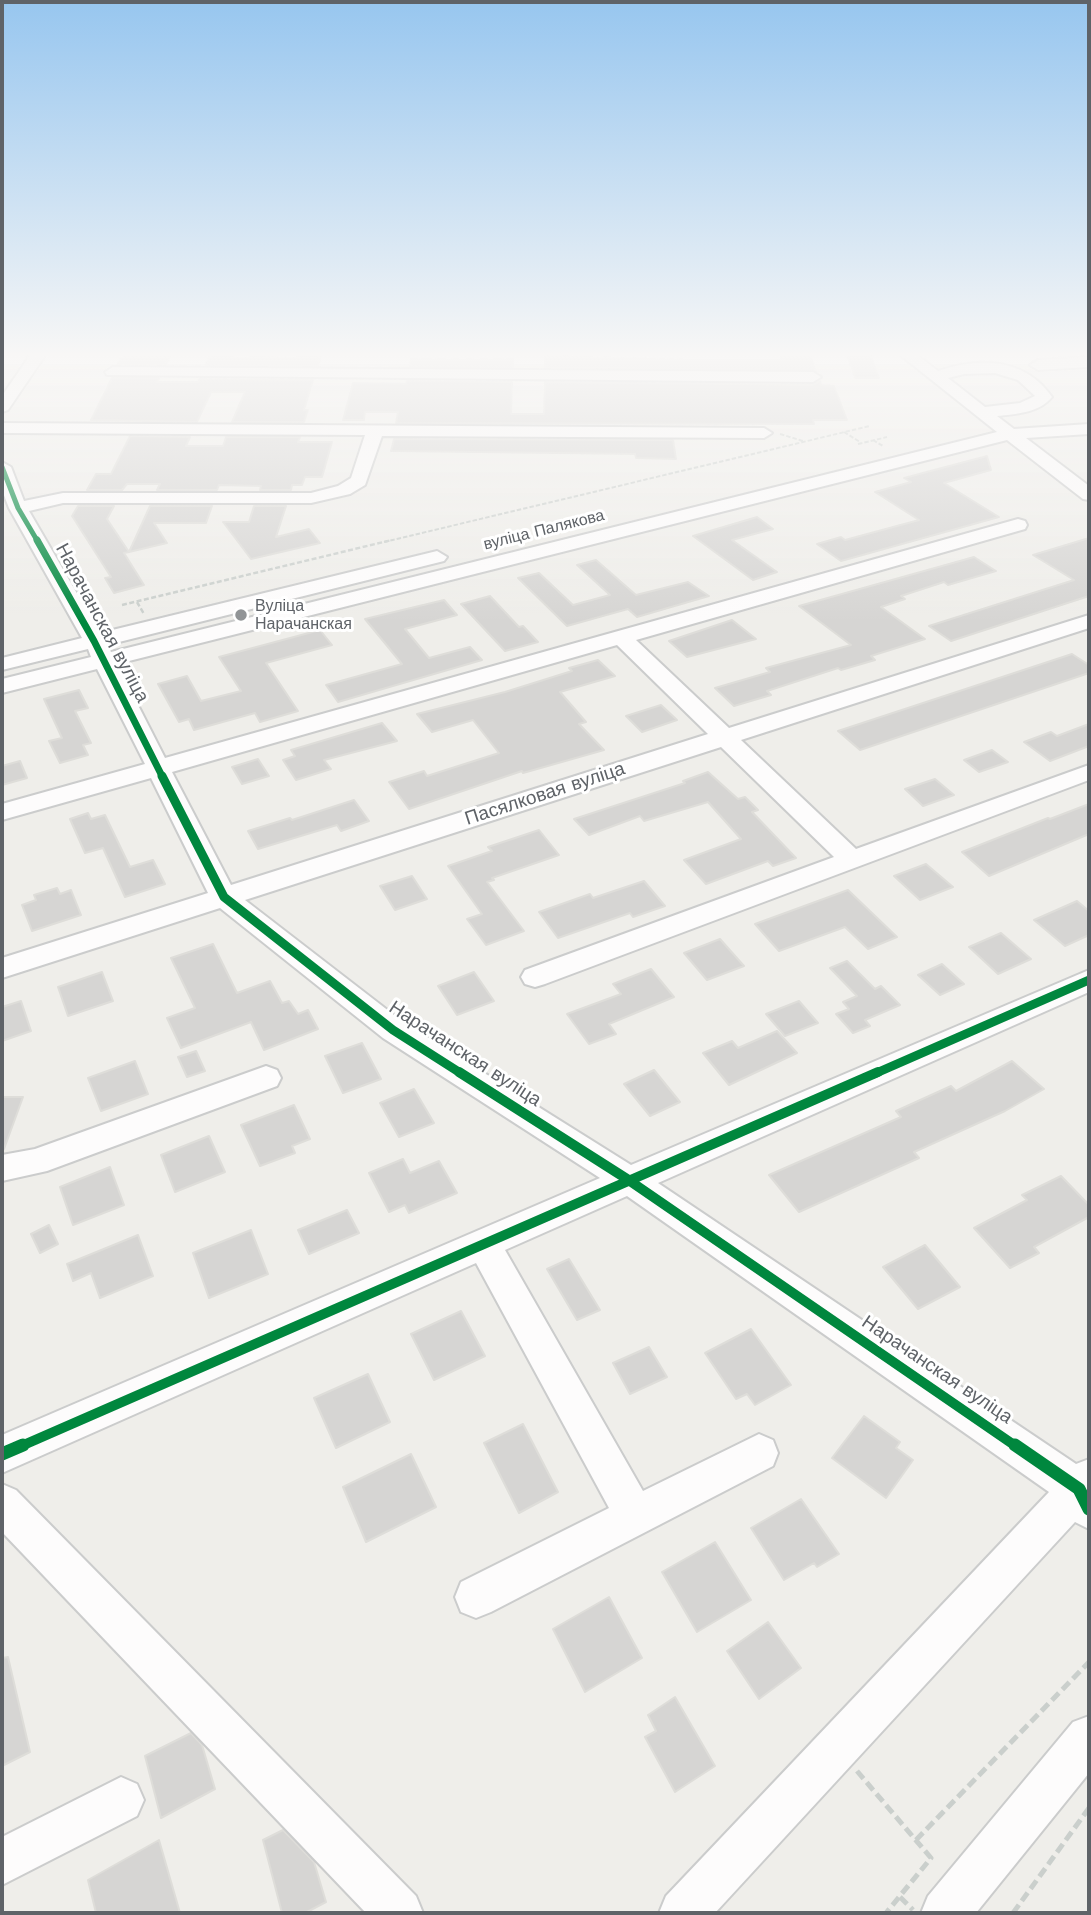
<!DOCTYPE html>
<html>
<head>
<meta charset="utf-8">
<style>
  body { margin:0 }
  #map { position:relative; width:1091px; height:1915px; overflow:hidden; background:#efeeea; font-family:"Work Sans",sans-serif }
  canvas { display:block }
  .frame { position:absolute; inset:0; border:4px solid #5f6368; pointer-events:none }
</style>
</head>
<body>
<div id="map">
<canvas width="1091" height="1915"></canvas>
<div class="frame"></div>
</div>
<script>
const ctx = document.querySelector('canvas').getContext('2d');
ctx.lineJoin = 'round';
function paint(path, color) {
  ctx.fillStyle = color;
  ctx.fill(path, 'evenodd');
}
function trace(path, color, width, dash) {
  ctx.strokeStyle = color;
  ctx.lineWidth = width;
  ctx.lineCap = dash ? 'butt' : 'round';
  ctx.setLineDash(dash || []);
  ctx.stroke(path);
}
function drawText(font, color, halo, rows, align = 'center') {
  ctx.font = font + ' "Work Sans",sans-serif';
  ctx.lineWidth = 6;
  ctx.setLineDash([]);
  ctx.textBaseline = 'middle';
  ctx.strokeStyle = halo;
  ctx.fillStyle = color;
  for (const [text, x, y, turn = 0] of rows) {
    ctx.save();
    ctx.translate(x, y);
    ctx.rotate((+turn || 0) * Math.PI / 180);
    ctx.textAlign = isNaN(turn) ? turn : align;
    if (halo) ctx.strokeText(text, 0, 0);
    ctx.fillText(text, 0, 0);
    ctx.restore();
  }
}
const building = new Path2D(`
  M211,354H233L232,358L320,357L318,366L206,365Z
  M847,354H870L879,378H855Z
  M550,356L685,360H782L781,356H810L816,371L545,367V357Z
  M122,357H170L165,365L118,364Z
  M411,359L463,360L513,359V367H410Z
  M112,378H159L157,382H198L199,379L313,380L304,410H308L304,422H232L245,392H211L197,422L91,420Z
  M407,381L512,382L511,414H544L545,382L813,385L820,381L821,385L834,386L847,420H813L814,424L396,423L398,412H365L364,420H343L353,383L406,384Z
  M130,436L190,437L186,446H223L226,437H300L298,442H332L322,477H305L302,485H292L291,490H260L261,486L219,485L217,490H157L160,484H127L122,490H87L96,474H111Z
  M394,439L673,440L676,459L636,458L635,454L391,451Z
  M987,456L991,470L944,483L999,517L841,561L817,544L841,537L845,540L919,520L875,492L911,482L904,478Z
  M78,506H114L107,519L129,552L124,553L144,585L114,593L105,578L111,577L72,516Z
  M150,506H212L206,523H154L167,543L129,552Z
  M254,506H286L276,537L309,529L320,543L251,559L223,522H249Z
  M757,517L773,529L732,540L777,572L753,580L693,536Z
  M1089,538V596L951,641L929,626L1074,580L1033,555Z
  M974,557L996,571L948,585L944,582L901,596L905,599L881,607L925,639L871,656L875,660L841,670L838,668L767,691L771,695L734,706L715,688L770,672L766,668L851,645L799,606Z
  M596,560L636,595L688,582L709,596L637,617L628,609L567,626L518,578L539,573L573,605L610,595L577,565Z
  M490,596L519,627L523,626L538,642L505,651L461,604Z
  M444,600L457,615L405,629L429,658L470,647L482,660L338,702L326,685L402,664L365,619Z
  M732,620L756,639L687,657L669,641Z
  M320,630L332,645L266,663L298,711L260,722L255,713L194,730L189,719L179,722L158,684L187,676L201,701L241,691L219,657Z
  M1072,654L1089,665V673L860,750L838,731Z
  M598,660L615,676L560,692L586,722L579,724L604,750L523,773L522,771L409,809L389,782L424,771L427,776L499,753L473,720L432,732L417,714L505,692L572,671L569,668Z
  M79,690L88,708L75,711L91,743L83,745L88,755L60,763L49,741L62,738L44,699Z
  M661,705L677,720L642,732L626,716Z
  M382,723L397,741L324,760L331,769L296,780L283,760L295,756L291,750Z
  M1089,724V746L1050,761L1024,742L1051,732L1057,736Z
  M992,750L1008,762L979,772L964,760Z
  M258,759L269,776L242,784L232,767Z
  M20,761L27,778L2,785V766Z
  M708,772L738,799L745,797L758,810L752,812L796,858L773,866L768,861L706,884L684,860L741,839L708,802L644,821L640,816L589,835L574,819L685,783L683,781Z
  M935,779L954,795L923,806L905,789Z
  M354,800L369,821L341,831L337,825L258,849L248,831L290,818L292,820Z
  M1089,804V834L989,876L962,852L1048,818L1050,819Z
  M88,813L91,819L105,815L130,867L153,860L165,884L125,897L103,848L85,853L70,819Z
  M539,830L559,855L492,878L494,880L487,882L524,931L486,945L467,919L482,914L448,866L492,851L488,847Z
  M926,864L953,887L920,900L894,876Z
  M412,876L427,899L395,910L380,886Z
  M644,881L665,906L633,917L630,913L558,938L539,912L590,894L593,898Z
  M57,888L60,894L71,890L81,915L32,931L22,905L36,900L34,895Z
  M848,890L897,937L868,949L845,927L779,951L755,924Z
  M1077,901L1089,911V935L1065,946L1034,920Z
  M1001,933L1031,959L998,974L969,947Z
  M720,939L744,966L707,980L684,953Z
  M213,944L237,993L270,981L282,1003L289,1001L298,1014L308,1010L318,1029L264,1050L251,1022L181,1048L167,1018L195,1008L171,958Z
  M847,961L875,989L881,986L900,1005L865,1020L870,1026L853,1033L836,1014L849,1009L843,1002L857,996L830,968Z
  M942,964L964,984L940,995L918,975Z
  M651,969L674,997L609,1024L616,1034L589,1044L567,1014L621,994L613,984Z
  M102,972L113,1001L68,1016L58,987Z
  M474,972L494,1001L457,1015L438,986Z
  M21,1001L31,1031L2,1041V1007Z
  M799,1001L818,1023L785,1036L766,1014Z
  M777,1031L797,1053L729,1085L703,1053L732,1041L738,1048Z
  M362,1043L381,1079L343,1093L325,1056Z
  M196,1051L205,1071L187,1077L178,1057Z
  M135,1061L148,1094L101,1111L88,1078Z
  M1012,1061L1044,1089L1005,1111L914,1152L919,1158L799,1212L769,1175L901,1117L896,1111L951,1086L956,1091Z
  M654,1070L680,1102L650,1116L624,1084Z
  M414,1089L434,1123L399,1137L380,1103Z
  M2,1097H23L4,1149H2Z
  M294,1105L310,1139L292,1146L295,1153L260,1166L241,1125Z
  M209,1136L225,1172L175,1192L161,1155Z
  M403,1159L410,1173L439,1161L457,1193L409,1213L405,1205L389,1212L369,1173Z
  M110,1167L124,1205L73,1225L60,1187Z
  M1061,1176L1089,1205V1217L1034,1247L1039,1253L1010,1268L974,1228L1027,1200L1022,1195Z
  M347,1210L359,1233L309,1254L298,1230Z
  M49,1225L58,1244L40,1253L31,1234Z
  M251,1230L268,1274L209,1298L193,1253Z
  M138,1235L153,1276L100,1298L91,1273L73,1281L67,1264Z
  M925,1245L960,1287L918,1309L883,1267Z
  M569,1259L600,1310L577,1320L547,1269Z
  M461,1311L485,1356L434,1380L411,1334Z
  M751,1329L791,1385L755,1405L747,1394L736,1399L705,1353Z
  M649,1347L667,1377L630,1394L613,1363Z
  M368,1374L390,1422L336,1448L314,1398Z
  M864,1416L900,1442L896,1448L913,1460L886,1498L832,1458Z
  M523,1424L558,1492L519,1513L484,1443Z
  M411,1454L436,1507L366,1542L343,1487Z
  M801,1499L839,1554L817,1567L814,1563L784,1580L751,1528Z
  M715,1542L751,1600L697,1632L662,1572Z
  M609,1597L642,1658L585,1692L553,1629Z
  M768,1622L801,1668L759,1699L727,1651Z
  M8,1657L30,1752L2,1766V1658Z
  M675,1697L715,1766L675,1792L645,1737L656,1731L648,1715Z
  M191,1733L202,1745L215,1789L161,1818L145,1756Z
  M283,1830L314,1862L326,1902L305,1913H282L263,1840Z
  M159,1840L180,1913H96L88,1880Z`);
const pathFar2 = new Path2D(`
  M844,432L860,442
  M780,434L803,441
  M873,440L883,446
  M858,444L887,437
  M384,542L870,426`);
const pathFar1 = new Path2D(`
  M137,602L144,614
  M122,605L392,540`);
const path = new Path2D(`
  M857,1771L931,1858L886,1913
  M916,1840L1089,1662
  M900,1897L913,1910
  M1013,1913L1089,1808`);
const minor = new Path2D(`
  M31,354H46L8,410L2,412V396Z
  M899,354H916L938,371C980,357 1025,358 1052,397C1039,413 1016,414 997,416L1014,429L1089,424V434L1026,438L1089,486V500L1083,499L1007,440L117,664L165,758L1018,519L1025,521L1027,525L1025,529L636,640L729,728L1089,615V628L741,740L856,849L1089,765V780L545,984L535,987L525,984L521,977L525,970L834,857L721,747L245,900L403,1022L631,1165L1089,970V992L658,1183L1076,1464L1089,1459V1529L1075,1522L715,1913H659L666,1896L1049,1492L627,1196L505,1250L643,1491L759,1434L773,1440L778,1453L773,1466L491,1612L476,1618L461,1612L455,1597L461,1582L609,1508L476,1263L2,1473V1435L600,1178L383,1038L220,908L2,978V958L208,893L151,778L2,820V804L145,764L97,669L2,693V679L91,657L88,649L2,670V658L82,638L9,508L2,490V462L11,467L24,501L63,493H311L338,486L351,478L365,435L2,433V423L764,428L772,433L764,438L382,436L365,485L350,494L311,503H63L29,511L100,633L437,551L447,557L444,561L107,645L111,652L997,432ZM995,373L1018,380L1035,396L1020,403L985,407L948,378L964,374ZM617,645L708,734L231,885L172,772Z
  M1089,357V367L1038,370L1030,365L1038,360Z
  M113,367L813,372L821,377L813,382L107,375L105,372Z
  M266,1066L277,1070L281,1078L277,1086L47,1171L2,1181V1155L35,1149Z
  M2,1484L16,1490L416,1896L423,1913H366L2,1532Z
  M1089,1716V1773L976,1913H921L928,1896L1073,1722Z
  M121,1777L137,1784L144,1800L137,1816L2,1885V1837Z`);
const cyclewayFar4 = new Path2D(`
  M2,467L18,508L38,542`);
const cyclewayFar3 = new Path2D(`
  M37,540L94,641L163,778`);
const cyclewayFar2 = new Path2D(`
  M162,776L224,897L393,1030L462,1074
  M874,1074L1089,980`);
const cyclewayFar1 = new Path2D(`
  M459,1072L627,1179L1017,1447
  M19,1447L878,1072`);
const cycleway = new Path2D(`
  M1015,1445L1079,1489L1089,1509
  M2,1454L23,1445`);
const markers = [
  [241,615,7,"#919496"]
];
const farStreetnames = [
  ["вуліца Палякова",544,530,-14]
];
const farPoinames = [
  ["Вуліца",255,606],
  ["Нарачанская",255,624]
];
const streetNames = [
  ["Нарачанская вуліца",102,623,62],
  ["Пасялковая вуліца",545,794,-18],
  ["Нарачанская вуліца",465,1054,33],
  ["Нарачанская вуліца",937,1370,34]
];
paint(building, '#d6d5d3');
trace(building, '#deddd9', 2);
trace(minor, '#cbcccc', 4);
trace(pathFar2, '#cacfcc', 2, [4.5, 2]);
trace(pathFar1, '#cacfcc', 2.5, [5, 2.5]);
trace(path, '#cacfcc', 5, [10, 5]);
paint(minor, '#fdfcfc');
trace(cyclewayFar4, '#00873e', 5);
trace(cyclewayFar3, '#00873e', 7);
trace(cyclewayFar2, '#00873e', 9);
trace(cyclewayFar1, '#00873e', 10);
trace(cycleway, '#00873e', 13);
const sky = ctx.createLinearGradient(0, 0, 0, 622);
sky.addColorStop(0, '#97c6ef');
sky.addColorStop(0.57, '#f8f7f6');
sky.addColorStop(1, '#f8f7f600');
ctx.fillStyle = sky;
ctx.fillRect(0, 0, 1091, 622);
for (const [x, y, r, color] of markers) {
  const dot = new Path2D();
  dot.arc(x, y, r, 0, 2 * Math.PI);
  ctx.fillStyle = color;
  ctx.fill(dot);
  trace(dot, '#fff', 2.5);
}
drawText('16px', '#5f6368', '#fff', farStreetnames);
drawText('16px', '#5f6368', '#fff', farPoinames, 'left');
drawText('19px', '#5f6368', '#fff', streetNames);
</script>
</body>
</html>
